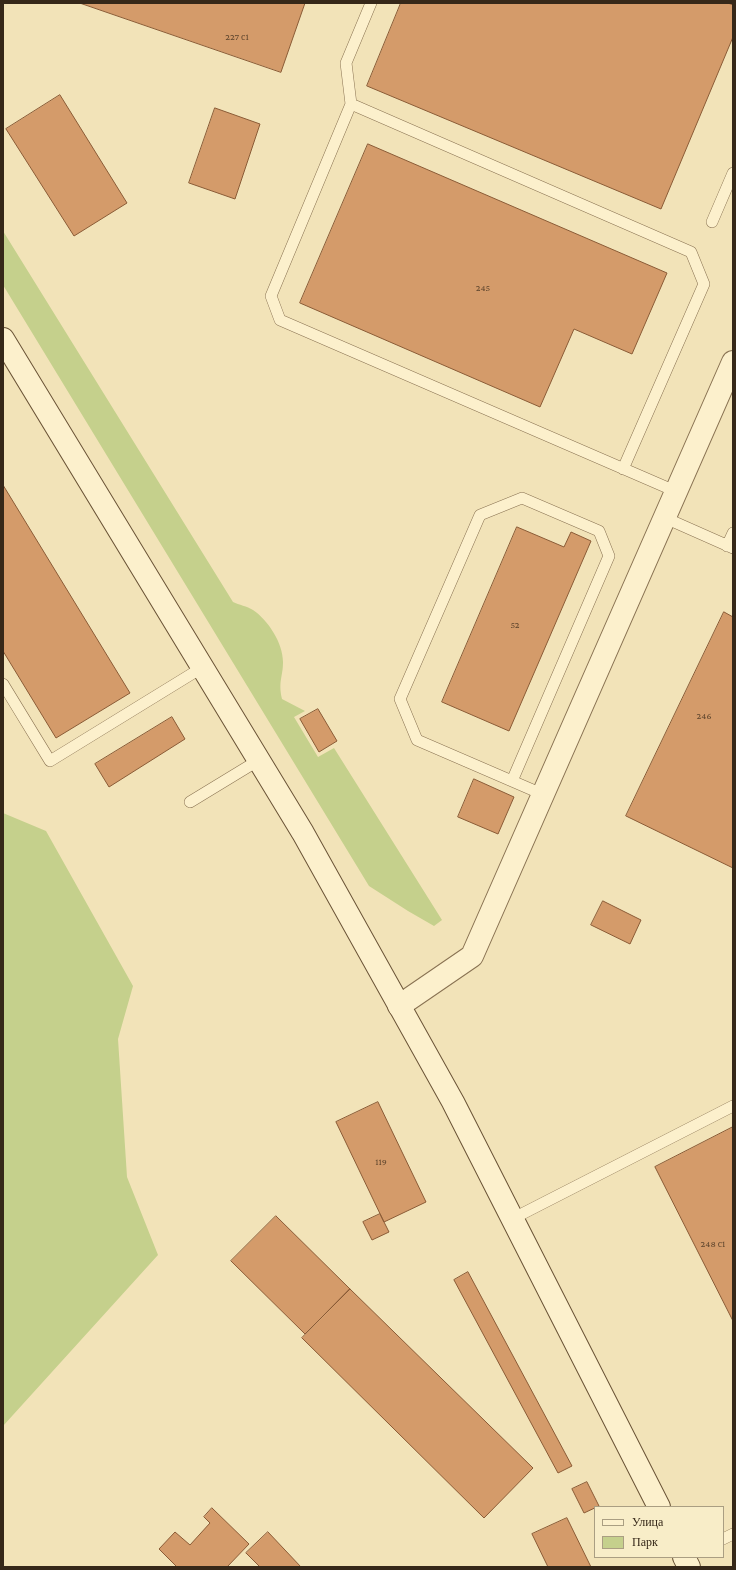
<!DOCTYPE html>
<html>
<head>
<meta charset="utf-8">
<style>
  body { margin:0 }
  #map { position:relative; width:736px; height:1570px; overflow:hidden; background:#f2e3b8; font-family:"Crimson Pro",serif }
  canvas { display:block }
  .frame { position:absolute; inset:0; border:4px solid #362819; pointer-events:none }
  .legend { position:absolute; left:594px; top:1506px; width:130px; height:52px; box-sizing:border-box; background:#f8edc8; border:1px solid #aa9e82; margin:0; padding:5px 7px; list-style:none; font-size:12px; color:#362819 }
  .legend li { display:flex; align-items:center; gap:8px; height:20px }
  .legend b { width:20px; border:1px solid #aa9e82 }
</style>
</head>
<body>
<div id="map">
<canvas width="736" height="1570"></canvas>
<div class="frame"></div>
<ul class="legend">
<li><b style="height:5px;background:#fcf0cc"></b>Улица</li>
<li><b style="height:11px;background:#c5d08c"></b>Парк</li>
</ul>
</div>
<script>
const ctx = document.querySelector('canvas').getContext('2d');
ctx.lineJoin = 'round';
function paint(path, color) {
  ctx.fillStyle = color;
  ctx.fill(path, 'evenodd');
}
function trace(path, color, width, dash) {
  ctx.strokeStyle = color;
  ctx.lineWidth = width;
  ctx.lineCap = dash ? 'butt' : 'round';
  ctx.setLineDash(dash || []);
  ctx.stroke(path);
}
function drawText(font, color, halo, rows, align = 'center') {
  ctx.font = font + ' "Crimson Pro",serif';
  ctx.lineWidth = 4;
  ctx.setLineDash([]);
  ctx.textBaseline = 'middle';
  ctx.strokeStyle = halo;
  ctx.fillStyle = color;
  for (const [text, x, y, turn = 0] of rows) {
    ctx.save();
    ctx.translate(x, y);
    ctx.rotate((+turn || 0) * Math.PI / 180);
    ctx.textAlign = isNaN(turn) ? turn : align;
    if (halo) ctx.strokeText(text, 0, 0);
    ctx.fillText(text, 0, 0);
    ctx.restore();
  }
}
const green = new Path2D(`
  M3,231L233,602C239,605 247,606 253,610C268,620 283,643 283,662C283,677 278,681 282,699L305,711L294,717L318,757L334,748L442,920L434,926L408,911L369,886L3,285Z
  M3,813L46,831L133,986L118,1039L127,1177L158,1255L3,1426Z`);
const building = new Path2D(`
  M80,3H305L281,72Z
  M401,3H728L733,5V37L661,209L367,86Z
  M60,95L127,203L74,236L6,129Z
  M215,108L260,124L235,199L189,183Z
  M368,144L667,273L632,354L574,329L540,407L300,303Z
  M3,485L130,693L56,738L3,651Z
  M517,527L564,547L571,532L591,541L509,731L442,702Z
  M724,612L733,617V868L626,816Z
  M318,709L337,741L319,752L300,719Z
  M172,717L185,739L109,787L95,764Z
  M474,779L514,797L498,834L458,817Z
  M603,901L641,920L630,944L591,925Z
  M378,1102L426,1202L384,1222L336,1122Z
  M733,1127V1321L655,1167Z
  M380,1214L389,1232L372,1240L363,1222Z
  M276,1216L350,1289L305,1334L231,1261Z
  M468,1272L572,1466L558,1473L454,1280Z
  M350,1289L533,1468L484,1518L302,1338Z
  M587,1482L599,1506L584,1513L572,1489Z
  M212,1508L249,1544L227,1567H177L159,1549L175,1532L190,1545L210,1523L204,1517Z
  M567,1518L591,1567H548L532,1534Z
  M268,1532L301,1567H260L246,1553Z`);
const lane = new Path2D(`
  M371,3L346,63L351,104L271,296L280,320L675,491
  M351,104L691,252L704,284L623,469
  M712,222L733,173
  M663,517L733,548
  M727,546L733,533
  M3,684L50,761L203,667
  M512,781L609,556L599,531L522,498L480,515L400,699L417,740L542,794
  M190,802L259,760
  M512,1219L733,1106
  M723,1539L733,1534`);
const street = new Path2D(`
  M399,1006L472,956L733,362`);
const secondary = new Path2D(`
  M3,339L303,833L453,1102L659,1507
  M684,1557L689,1567`);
const numberNames = [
  ["227 с1",237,37],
  ["245",483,288],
  ["52",515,625],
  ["246",704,716],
  ["119",381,1162],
  ["248 с1",713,1244]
];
paint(green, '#c5d08c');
paint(building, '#d49b6a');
trace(building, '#8a5b36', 1);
trace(lane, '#897252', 12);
trace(street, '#897252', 24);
trace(secondary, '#6a5336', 24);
trace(lane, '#fcf0cc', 11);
trace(street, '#fcf0cc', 22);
trace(secondary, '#fcf0cc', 22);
drawText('10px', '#5e452d', null, numberNames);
</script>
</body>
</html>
